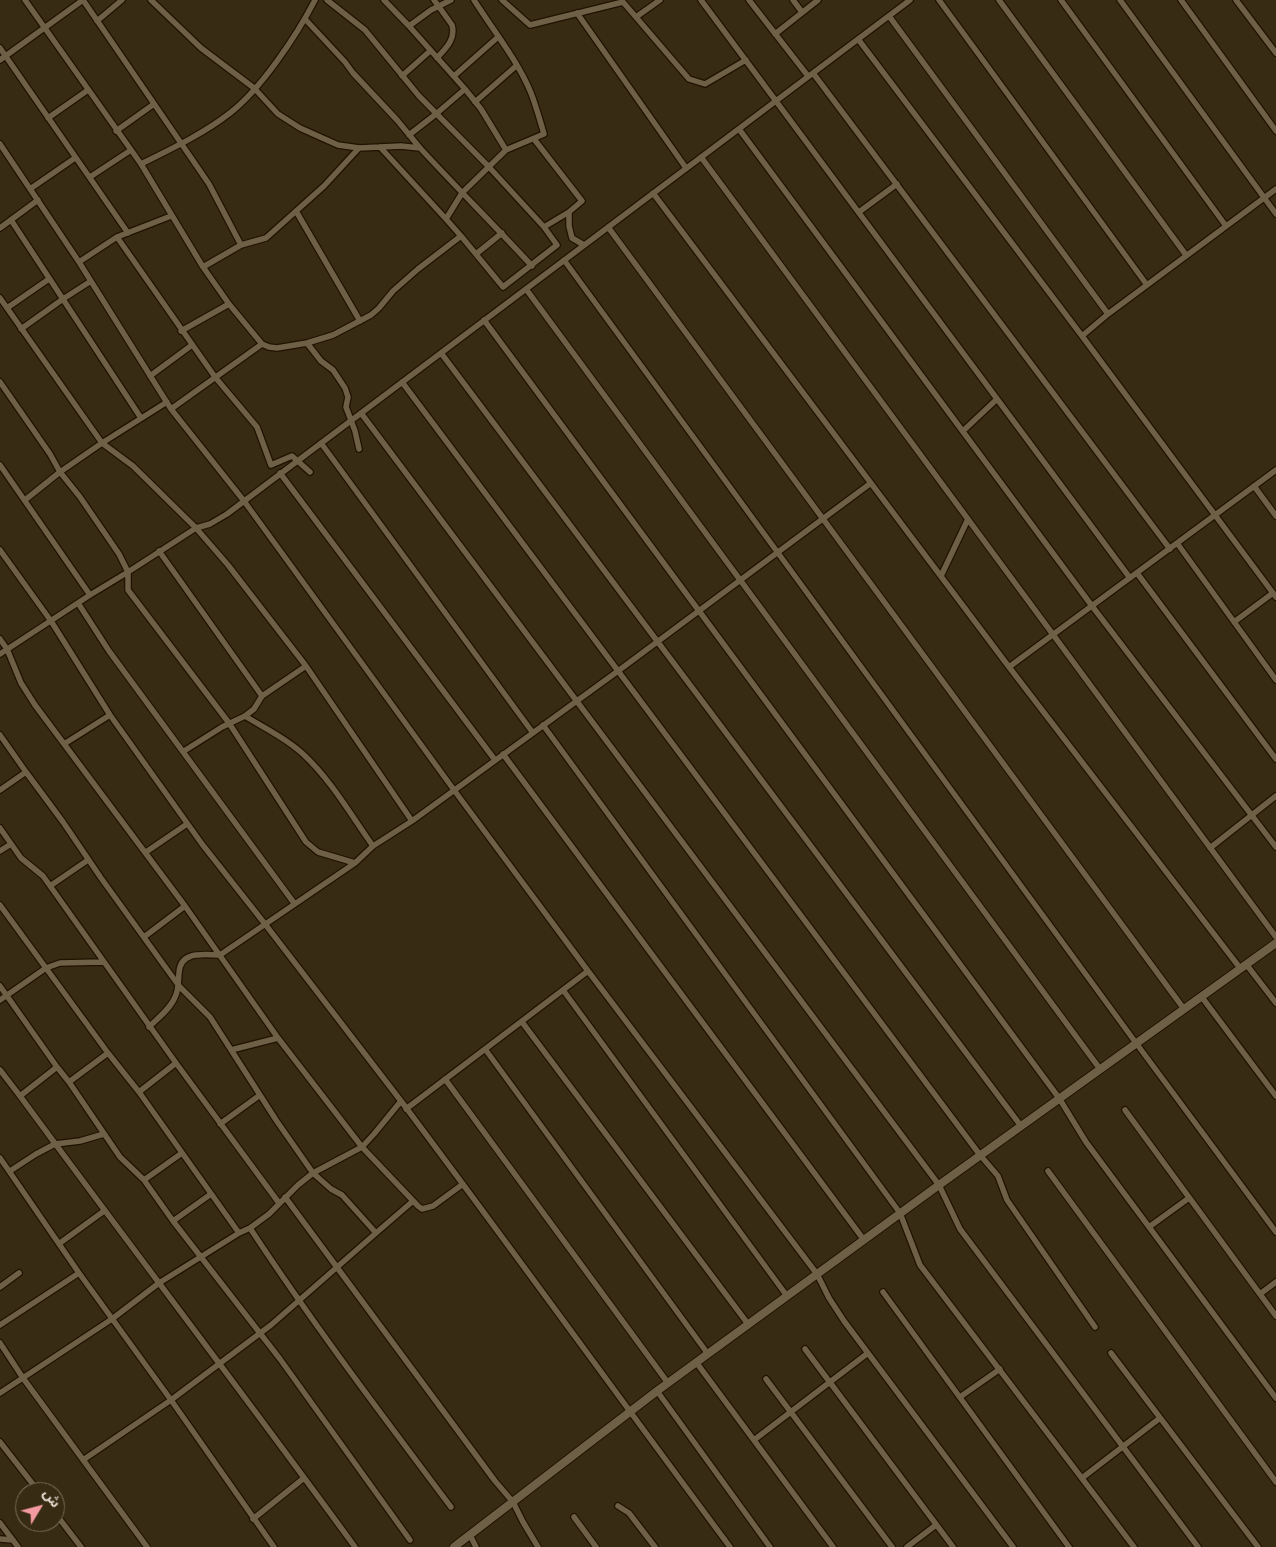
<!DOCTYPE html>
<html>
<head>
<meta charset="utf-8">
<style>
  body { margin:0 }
  #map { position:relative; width:1276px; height:1547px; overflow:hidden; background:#382b14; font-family:"Fira Sans","Noto Sans Arabic",sans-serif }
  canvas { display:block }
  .north { position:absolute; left:15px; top:1482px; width:50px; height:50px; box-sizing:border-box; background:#382b14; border:1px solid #7b705d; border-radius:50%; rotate:53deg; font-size:14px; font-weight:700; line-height:20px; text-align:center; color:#e0d8ca }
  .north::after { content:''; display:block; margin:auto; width:18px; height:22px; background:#f49aa0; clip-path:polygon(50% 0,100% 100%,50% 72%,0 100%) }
</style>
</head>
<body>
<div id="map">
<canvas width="1276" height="1547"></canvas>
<div class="north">ش</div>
</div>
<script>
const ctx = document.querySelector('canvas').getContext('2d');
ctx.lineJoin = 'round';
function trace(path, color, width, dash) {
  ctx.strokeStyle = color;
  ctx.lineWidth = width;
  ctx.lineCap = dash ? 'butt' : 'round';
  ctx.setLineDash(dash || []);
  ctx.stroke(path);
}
const minor = new Path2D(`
  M25,0L141,164L203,267L229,304L262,344L269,347L277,348L307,343L333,335L371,315L379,308L393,291L418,269L461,236L503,287L557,245L544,227L489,167L419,96L365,30L327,0
  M151,0L201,48L254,88L278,114L300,128L338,145L359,148L401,146L420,148C457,188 495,226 532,266
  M384,0L409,26
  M434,0L452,25C456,39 446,48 437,58
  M451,0L431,10L409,26L465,89L481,109L506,150
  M502,0L530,25L623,2L689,79L705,84L746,60
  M701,0L1130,578
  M749,0L808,76
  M793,0L802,12
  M939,0L1147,285
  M999,0L1186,255
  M1061,0L1226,226
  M1120,0L1276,214
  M1181,0L1276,131
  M1236,0L1276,53
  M577,13L686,168
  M889,16L1108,314
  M636,17L660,0
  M305,19L345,62L353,73L397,120L420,148
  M97,21L122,0
  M775,34L818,0
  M858,39L1082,336
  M0,48L128,233
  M0,60L83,0L209,184L241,245
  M813,73L1170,549
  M402,76L430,51
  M454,76L498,37
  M475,102L516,66
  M48,118L88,90
  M739,129L1092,606L1276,847
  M116,131L154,104
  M409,135L436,114L465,89
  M534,139L582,201L569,212V226L572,238L584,245
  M0,144L79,262L171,409
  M380,147L446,219
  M701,157L1276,937
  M141,164C171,149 203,134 230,113C261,89 297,35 315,0
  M90,177L131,150
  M30,189L75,158
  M1276,189L1108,314L1082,336L1276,597
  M653,193L1009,667L1240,968
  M296,211L360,321
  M859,212L897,184
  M11,220L141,418
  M544,227L569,212
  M608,227L1184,1009
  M0,228L38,200
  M461,236L446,219L462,193L506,150L544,134C540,120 536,106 531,93C518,61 493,30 474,0
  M117,237L215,377L257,427L271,465L292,456L310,472
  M476,254L502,233
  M564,260L1136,1043L1276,1232
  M79,262L117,237L171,216
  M203,267L241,245L266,238L324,186L359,148
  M526,289L1100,1069
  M0,298L102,443L133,466L196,528L228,565L306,666L412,821
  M7,308L49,279
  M484,320L1059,1098L1086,1142L1276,1398
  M21,329L63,299L91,281
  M181,331L229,304
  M307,343L321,361L333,370L345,388L348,397L346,407L355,431L359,449
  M262,344L171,409L244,501L454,790L588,971L817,1274L829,1298L844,1321L1013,1547
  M441,353L1021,1126
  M150,376L192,345
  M0,382L50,454L60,472L80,497L119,554L128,572V590L229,723L306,842L318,852L355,863
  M402,382L980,1155L998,1176L1007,1200L1095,1327
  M361,413L939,1185L960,1229L1198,1547
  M963,431L997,399
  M321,443L533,733
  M0,465L90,595
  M280,473L495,760
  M1254,486L1276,516
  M25,500L60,472L102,443L167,402
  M1177,543L1276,680
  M0,550L51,621L110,715L202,844L265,924L401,1101
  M159,551L262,696
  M1137,573L1276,759
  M941,576L968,519
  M78,603L109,651L294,903
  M1234,622L1273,593
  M0,639L7,649L21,683L35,705L185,906L278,1038
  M0,654L90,595L128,572L196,528L210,524L227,514L910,0
  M1009,667L1276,470
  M245,716C264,728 286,738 303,754C331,780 351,815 373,846
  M543,725L900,1213L920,1265L1134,1547
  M0,735L26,772L63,822L101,878L179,986L210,1017L276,1120L313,1173L362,1147L374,1134L401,1101C512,1249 620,1399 730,1547
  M64,744L110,715
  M184,751L222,727L245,716L254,709L262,696L306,666
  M503,754L864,1240
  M0,790L26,772
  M0,828L21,858L43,876L176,1063L279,1203
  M1210,848L1276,796
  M0,851L11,844
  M146,852L187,824
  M50,886L88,860
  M0,905L108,1053
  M144,937L185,906
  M1246,964L1276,1003
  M0,986L57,1067
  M563,990L787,1296
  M1201,996L1276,1096
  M0,1000L46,968L60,963L103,962
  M522,1022L748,1324
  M149,1027C158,1018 171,1008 175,997C179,989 178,982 179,973C180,950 204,955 220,955L355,863L373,846L412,821L618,671L871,483
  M485,1049L708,1354
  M231,1050L278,1038L362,1147L418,1206L422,1209L433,1206L463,1184
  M0,1070L20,1096L57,1067L69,1082L108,1053L139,1092L176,1063
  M445,1079L668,1383
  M69,1082L120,1157L144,1180L173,1221L280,1359L410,1540
  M139,1092L239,1233L250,1228
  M20,1096C131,1247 245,1396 355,1547
  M406,1109L588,971
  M1125,1110L1276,1316
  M220,1124L260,1095
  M0,1158L79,1273L171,1400L274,1547
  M10,1171L36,1154L55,1144L80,1141L104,1134
  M1048,1171L1276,1482
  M144,1180L182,1153
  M285,1197L495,1481L513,1502L523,1522L538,1547
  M173,1221L211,1194
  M1149,1227L1189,1198
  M376,1233L413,1201
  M60,1243L104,1211
  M0,1287L19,1273
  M883,1292L1069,1547
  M1260,1294L1276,1282
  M0,1325L79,1273
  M0,1343L23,1378L147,1547
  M805,1349L953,1547
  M1111,1353L1258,1547
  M696,1362L833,1547
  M766,1379L892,1547
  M657,1391L770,1547
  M0,1393L112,1319L159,1283L239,1233
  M960,1397L1000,1369
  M754,1440L868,1353
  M0,1442L39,1492
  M83,1460L171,1400L271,1325L376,1233L342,1195L331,1189L313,1173L298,1185L269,1214L250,1228C313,1324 382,1415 451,1507
  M1082,1478L1160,1418
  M618,1506L629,1513L655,1547
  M55,1513L81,1547
  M574,1517L596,1547
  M253,1519L304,1478
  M0,1523L18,1547
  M470,1535L476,1547
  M0,1539L13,1540
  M907,1547L936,1525`);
const tertiary = new Path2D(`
  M454,1547L657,1391L939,1185L1276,943`);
trace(minor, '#1f1300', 8);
trace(tertiary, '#1f1300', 10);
trace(minor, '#6e5f47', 5.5);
trace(tertiary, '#6e5f47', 8);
</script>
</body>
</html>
